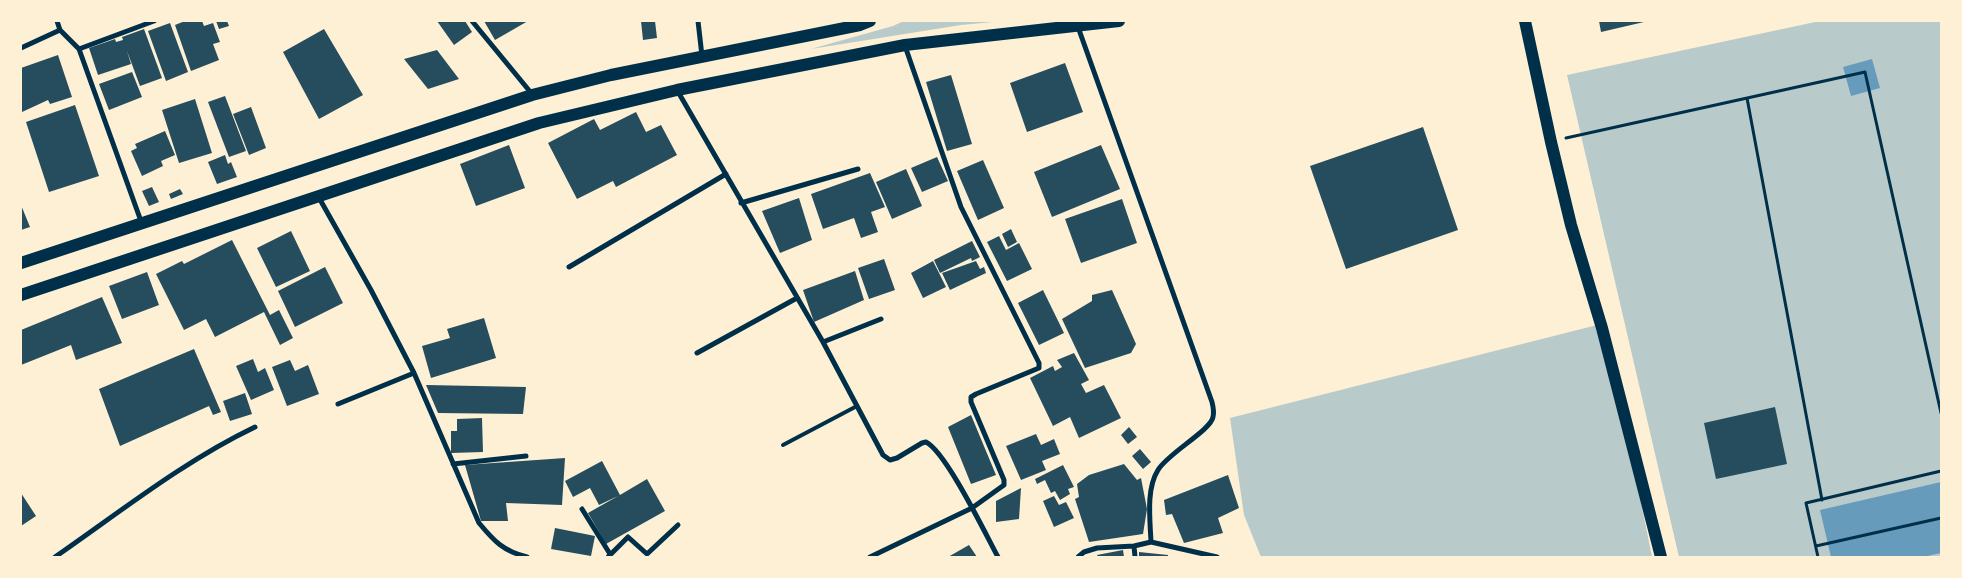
<!DOCTYPE html>
<html>
<head>
<meta charset="utf-8">
<style>
  body { margin:0 }
  #map { position:relative; width:1962px; height:578px; overflow:hidden; background:#fdf0d5; font-family:Poppins,sans-serif }
  canvas { display:block }
  .frame { position:absolute; inset:0; border:22px solid #fdf0d5; pointer-events:none }
</style>
</head>
<body>
<div id="map">
<canvas width="1962" height="578"></canvas>
<div class="frame"></div>
</div>
<script>
const ctx = document.querySelector('canvas').getContext('2d');
ctx.lineJoin = 'round';
function paint(path, color) {
  ctx.fillStyle = color;
  ctx.fill(path, 'evenodd');
}
function trace(path, color, width, dash) {
  ctx.strokeStyle = color;
  ctx.lineWidth = width;
  ctx.lineCap = dash ? 'butt' : 'round';
  ctx.setLineDash(dash || []);
  ctx.stroke(path);
}
const green = new Path2D(`
  M904,21H1004L961,25L811,49L893,26Z
  M1820,21H1941V557H1679L1567,75Z
  M1605,323L1652,557H1261L1244,515L1230,418Z`);
const water = new Path2D(`
  M1872,59L1880,88L1851,96L1843,67Z
  M1941,482V553L1923,557H1831L1820,510Z`);
const building = new Path2D(`
  M185,21H202L204,26L213,23L220,42L213,44L219,60L191,71L175,25Z
  M216,21H227L229,26L219,29Z
  M437,21H465L472,32L454,45Z
  M484,21H528L495,40Z
  M641,21H655L657,38L643,40Z
  M1599,21H1644V22L1601,32Z
  M170,23L188,72L166,81L148,31Z
  M144,29L162,78L140,86L127,51L131,64L98,75L89,48L115,39L116,42L123,40L122,37Z
  M324,29L363,95L319,119L283,52Z
  M437,50L459,79L428,89L404,59Z
  M58,55L72,97L50,104L48,100L22,112L21,68Z
  M1065,63L1083,112L1027,132L1010,83Z
  M132,72L142,97L109,110L99,84Z
  M951,75L972,144L947,151L926,82Z
  M225,96L246,151L229,157L208,102Z
  M195,99L212,153L179,163L162,110Z
  M75,105L99,176L49,192L26,122Z
  M251,107L266,148L249,155L233,114Z
  M636,112L646,132L661,125L677,155L616,187L613,181L577,199L548,143L594,119L600,130Z
  M1423,127L1458,230L1346,269L1310,166Z
  M165,131L175,155L161,161L163,166L142,176L131,151L137,148L135,144Z
  M509,145L525,188L476,206L460,164Z
  M1101,145L1120,189L1052,217L1034,172Z
  M225,155L228,164L231,162L237,177L217,184L208,162Z
  M937,157L948,181L922,192L911,168Z
  M983,160L1004,208L978,220L957,171Z
  M906,169L922,206L892,219L876,182Z
  M870,173L885,207L871,212L878,232L861,238L854,218L823,229L811,194Z
  M152,187L159,202L149,206L142,191Z
  M180,189L183,194L171,199L169,194Z
  M799,198L812,240L780,253L762,211Z
  M1122,199L1137,243L1081,263L1065,219Z
  M21,205L30,227L21,230Z
  M1011,229L1017,242L1008,247L1002,234Z
  M291,231L310,271L276,287L257,248Z
  M999,236L1006,250L1019,243L1032,269L1007,281L987,242Z
  M232,240L270,315L279,310L293,338L280,345L264,312L215,337L206,319L184,330L156,274L182,261L184,264Z
  M972,241L980,257L972,261L971,258L940,273L934,260Z
  M884,259L895,290L869,299L858,268Z
  M933,261L946,287L923,298L911,273Z
  M976,261L980,269L984,267L986,273L950,290L942,273Z
  M325,267L343,303L295,327L278,291Z
  M855,271L864,300L814,322L803,290Z
  M147,272L159,305L122,319L109,286Z
  M1043,290L1064,333L1039,345L1018,303Z
  M1112,290L1136,344L1131,353L1085,368L1062,319L1092,301V295Z
  M102,297L122,343L76,360L71,345L21,365V330Z
  M484,318L496,358L431,378L422,346L450,338L447,329Z
  M194,349L221,412L213,415L209,406L120,446L99,389Z
  M1074,353L1089,380L1081,384L1086,393L1104,385L1121,418L1079,438L1070,417L1053,426L1030,378L1053,366L1055,371L1062,367L1057,360Z
  M253,359L258,372L265,368L274,390L251,400L236,366Z
  M290,360L295,371L308,365L319,394L287,406L272,367Z
  M426,385L526,387L523,414L438,413Z
  M245,393L252,414L230,421L223,401Z
  M1775,407L1787,464L1716,479L1704,423Z
  M971,415L996,475L971,484L948,427Z
  M482,418L483,452L451,453V431H457V419Z
  M1129,427L1137,437L1128,444L1121,435Z
  M1036,434L1041,445L1054,439L1060,454L1042,461L1046,470L1021,480L1006,446Z
  M1140,449L1151,462L1143,469L1132,456Z
  M565,458L562,505L506,503L508,521H481L465,465Z
  M602,461L620,495L647,479L665,511L606,544L588,513L618,496L599,505L590,488L573,497L565,481Z
  M1124,464L1137,480L1141,478L1147,509L1143,534L1089,542L1075,499L1079,497L1077,484L1089,475Z
  M1063,465L1074,487L1068,489L1070,494L1060,500L1055,491L1051,493L1045,480L1037,484L1035,479Z
  M1228,475L1239,508L1218,518L1223,533L1184,543L1172,514L1166,515L1164,500Z
  M1021,488L1019,519L996,522V501Z
  M21,493L36,516L21,526Z
  M1054,496L1059,505L1066,502L1074,518L1054,527L1043,501Z
  M555,528L595,536L591,556L551,549Z
  M969,545L977,557H948Z
  M1123,550L1124,557H1098L1097,555Z
  M1139,552L1168,555V557H1139Z`);
const path = new Path2D(`
  M1747,98L1822,500
  M1566,138L1865,72L1941,413
  M1816,546L1941,518
  M1818,557L1806,503L1941,471`);
const service = new Path2D(`
  M783,445L857,406`);
const minor = new Path2D(`
  M57,21L60,30L79,49L142,224
  M472,21L532,94
  M698,21L702,56
  M1078,27L1212,402C1213,406 1214,413 1213,417C1211,430 1167,454 1158,470C1146,489 1150,519 1151,542
  M21,48L60,30
  M79,49L154,21
  M677,90L823,342L883,455L890,460L897,458L922,443L926,442C946,452 985,533 998,557
  M318,196L371,290L414,373L479,523C494,541 503,551 527,557
  M741,203L858,169
  M569,267L726,174
  M823,342L881,319
  M697,353L797,298
  M338,404L414,373
  M453,464L526,456
  M582,509L610,554
  M1134,546L1135,557
  M55,557C120,512 184,461 255,427
  M608,557L628,537L647,554L678,525
  M870,557L972,508L1004,485V480L971,402V397L976,394L1039,368V363L961,207L905,46
  M1078,557L1084,552L1097,548L1134,546L1151,542L1217,557`);
const primary = new Path2D(`
  M1525,21L1551,142L1571,225L1602,328L1661,557
  M21,263L532,95L611,75L860,25L870,21
  M21,295L539,123L677,90L905,45L1119,21`);
paint(green, '#b9caca');
paint(water, '#669bbc');
paint(building, '#264d5e');
trace(path, '#003049', 3);
trace(service, '#003049', 4);
trace(minor, '#003049', 5);
trace(primary, '#003049', 12);
</script>
</body>
</html>
